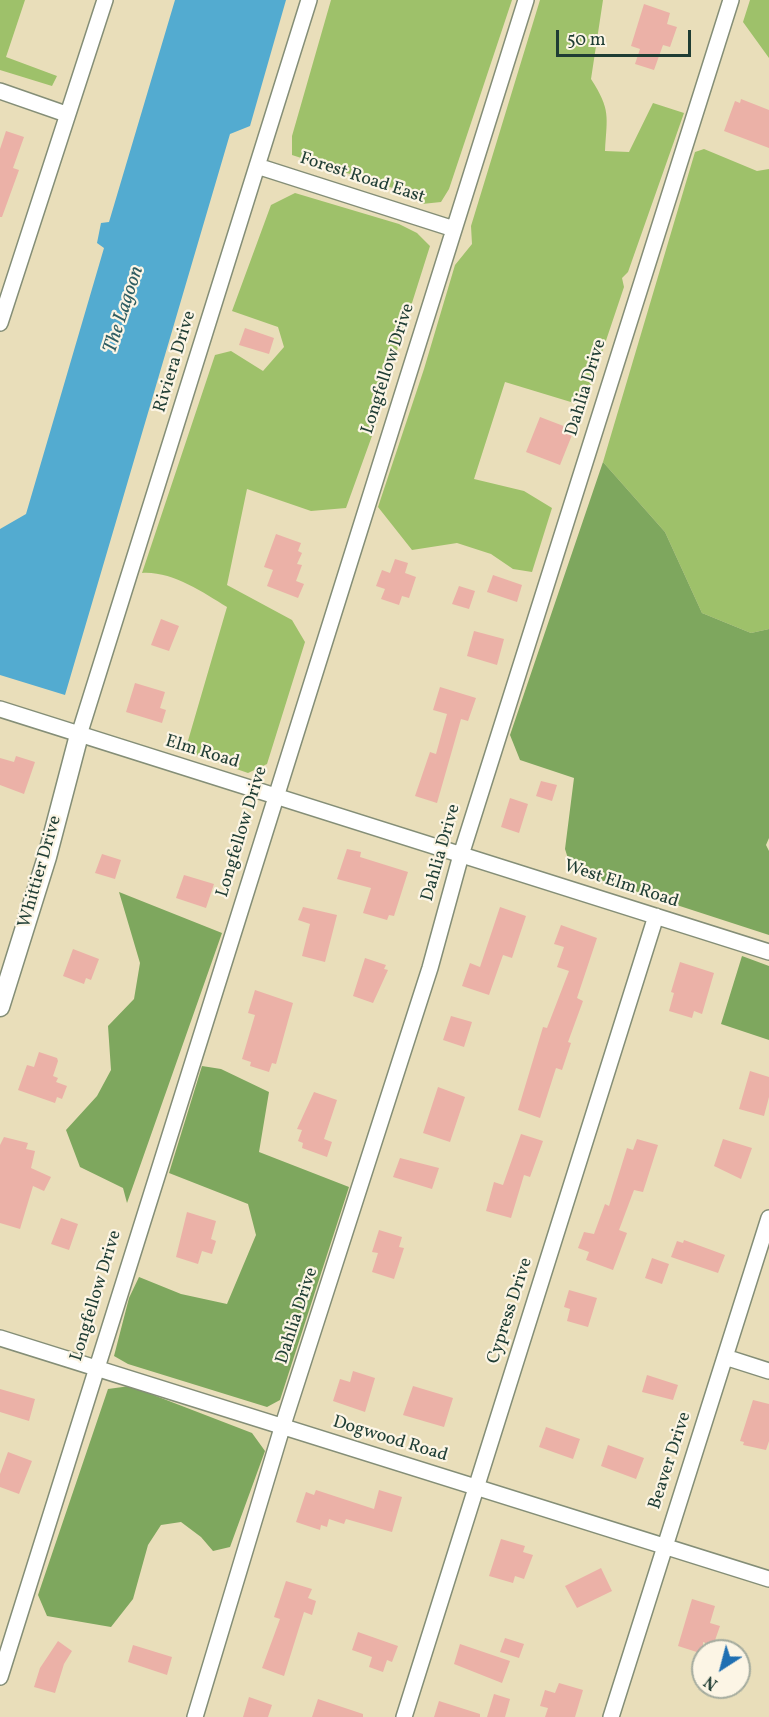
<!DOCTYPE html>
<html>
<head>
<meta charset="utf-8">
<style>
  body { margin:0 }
  #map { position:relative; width:769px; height:1717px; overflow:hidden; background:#e9deba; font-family:Vollkorn,serif }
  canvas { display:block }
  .north { position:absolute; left:691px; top:1639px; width:60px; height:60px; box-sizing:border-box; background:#fcf5e5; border:2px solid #a4ab9e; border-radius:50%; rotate:216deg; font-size:16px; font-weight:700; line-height:24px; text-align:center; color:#1f3d34 }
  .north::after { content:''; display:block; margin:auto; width:21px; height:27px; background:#1f6fb2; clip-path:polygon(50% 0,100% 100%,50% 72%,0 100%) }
  .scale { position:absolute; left:556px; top:30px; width:135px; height:27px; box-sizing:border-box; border:3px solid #1f3d34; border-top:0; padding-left:8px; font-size:18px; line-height:21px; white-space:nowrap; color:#1f3d34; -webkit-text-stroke:4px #fcf5e5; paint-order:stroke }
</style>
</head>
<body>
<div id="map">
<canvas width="769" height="1717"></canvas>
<div class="north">N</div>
<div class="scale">50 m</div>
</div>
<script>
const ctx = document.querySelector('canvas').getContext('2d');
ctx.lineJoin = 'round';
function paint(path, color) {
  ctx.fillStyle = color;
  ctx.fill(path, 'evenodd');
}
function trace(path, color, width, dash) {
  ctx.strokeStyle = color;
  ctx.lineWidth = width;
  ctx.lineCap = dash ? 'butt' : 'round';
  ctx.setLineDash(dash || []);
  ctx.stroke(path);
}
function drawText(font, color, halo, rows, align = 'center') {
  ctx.font = font + ' Vollkorn,serif';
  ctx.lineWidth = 4.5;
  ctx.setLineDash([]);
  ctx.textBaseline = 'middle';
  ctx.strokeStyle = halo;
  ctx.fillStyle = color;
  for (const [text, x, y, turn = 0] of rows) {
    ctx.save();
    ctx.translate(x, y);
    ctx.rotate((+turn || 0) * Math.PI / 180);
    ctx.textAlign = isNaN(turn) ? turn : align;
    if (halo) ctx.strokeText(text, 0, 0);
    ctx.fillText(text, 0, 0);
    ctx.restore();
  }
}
const green = new Path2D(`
  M0,0H25L6,57L57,76L52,86L0,70Z
  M331,0H512L449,189L441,202L422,204L414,195L292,155V136Z
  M540,0H603L591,79C611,110 607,116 605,151L629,152L653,103L684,113L628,272L622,278L624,287L584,406L505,382L474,479L524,491L552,508L532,572L513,569L491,554L457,543L412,550L378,507L424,369L455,265L472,244L471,226Z
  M750,0H769V58L743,22Z
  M704,149L757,171L769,169V629L751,633L702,613L665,532L603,462L695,152Z
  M295,193L399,224L417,233L430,246L375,420L377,422L346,508L311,511L247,489L227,585L292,620L305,642L267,764L248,773L185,751L227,607C202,592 172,571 142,573L215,355L231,351L263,371L284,347L278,327L232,311L271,205Z`);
const forest = new Path2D(`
  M603,462L665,532L702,613L751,633L769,629V838L766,845L769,851V935L572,871L565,849L574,778L520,760L510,735Z
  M119,892L222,933L127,1203L123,1188L80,1167L66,1130L97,1096L111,1070L108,1026L134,999L140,963Z
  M742,956L769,966V1040L721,1024Z
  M202,1066L221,1069L269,1092L259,1152L349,1187L280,1400L267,1407L128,1364L114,1356L129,1298L139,1277L181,1294L227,1304L256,1235L248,1204L169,1173Z
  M130,1386L252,1433L265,1451L230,1547L213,1551L201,1537L181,1522L161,1525L148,1545L133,1599L111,1627L47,1616L38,1595L108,1389Z`);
const water = new Path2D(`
  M175,0H286L250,126L230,134L65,695L0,675V529L26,514L104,248L97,243L101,223L109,222Z`);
const building = new Path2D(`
  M644,4L670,13L667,24L677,27L670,47L663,45L654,70L635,64L640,49L631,46Z
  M741,99L769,110V148L724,131L735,101L740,103Z
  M6,131L24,137L13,168L19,170L2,217H0V149Z
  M245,328L274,338L269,354L239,345Z
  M540,417L574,430L560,465L526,452Z
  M276,534L301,543L298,551L302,553L297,564L302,565L296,581L304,584L298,598L267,586L273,570L264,567Z
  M395,559L408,563L405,573L416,577L409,598L402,596L399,605L381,599L385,589L376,586L382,570L390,573Z
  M493,575L522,585L517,602L487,592Z
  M459,586L475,591L469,609L452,604Z
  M161,619L179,626L169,651L151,645Z
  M474,631L504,639L497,665L467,656Z
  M135,683L165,692L160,708L166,710L162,723L126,712Z
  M440,687L476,698L468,721L461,719L437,803L415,796L430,752L436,754L447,714L433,710Z
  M16,756L35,762L24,794L0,785V758L14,762Z
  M541,781L557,785L552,801L536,796Z
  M510,798L528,804L519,833L501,827Z
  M347,849L361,852L360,857L408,872L394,916L389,915L387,920L363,913L371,888L337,879Z
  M102,854L121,860L115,879L95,873Z
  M184,875L214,884L206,908L176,898Z
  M303,907L337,915L325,962L302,956L310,924L298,920Z
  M500,907L526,916L512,958L503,955L489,995L462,986L470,963L480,967Z
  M561,925L597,938L577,998L583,1001L568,1042L571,1043L562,1070L556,1068L540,1118L518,1110L543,1027L547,1028L569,971L557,967L564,947L554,944Z
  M73,949L99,959L91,980L86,978L84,984L63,976Z
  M365,958L386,965L384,969L388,970L373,1003L353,996Z
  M680,962L714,973L702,1014L694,1011L692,1018L669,1011L674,993L671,992Z
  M255,990L293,1003L276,1064L272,1063L269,1072L250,1066L251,1062L242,1059L255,1015L248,1013Z
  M451,1016L472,1022L464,1047L443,1040Z
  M39,1052L57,1058L58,1061L53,1076L58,1078L56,1082L67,1086L62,1099L57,1097L55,1103L18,1090L27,1065L34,1067Z
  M750,1071L769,1077V1097L764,1116L739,1109Z
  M438,1087L465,1097L450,1142L423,1133Z
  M314,1092L337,1100L324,1139L332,1142L327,1157L302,1148L303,1143L298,1141L302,1130L297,1129Z
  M521,1134L543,1141L530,1177L524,1175L511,1218L486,1211L494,1182L503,1185Z
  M4,1137L28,1143L26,1149L35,1151L31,1168L51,1177L44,1191L33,1186L20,1229L0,1223V1145Z
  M637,1139L658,1145L643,1192L634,1190L619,1230L627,1233L613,1270L586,1260L589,1252L578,1248L584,1232L594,1234L605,1204L609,1206L627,1148L633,1150Z
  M723,1139L752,1148L741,1179L714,1166Z
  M400,1158L439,1168L432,1189L393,1177Z
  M187,1212L216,1221L211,1239L216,1241L212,1254L202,1251L198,1264L176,1257Z
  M61,1218L78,1224L69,1250L51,1244Z
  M379,1230L402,1237L399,1247L404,1248L394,1279L372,1272L378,1253L372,1252Z
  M684,1240L725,1255L718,1273L671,1257L677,1241L683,1243Z
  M652,1258L669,1264L662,1284L645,1278Z
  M569,1290L597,1298L588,1327L567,1321L570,1309L564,1307Z
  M353,1371L375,1378L365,1412L333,1401L340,1379L350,1382Z
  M647,1375L678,1385L673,1400L642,1392Z
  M413,1386L453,1398L444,1427L403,1415Z
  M0,1389L35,1399L29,1421L0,1412Z
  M753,1400L769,1404V1441L766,1450L743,1445L744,1442L740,1441Z
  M546,1427L580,1439L573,1459L539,1447Z
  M608,1445L644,1458L636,1479L601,1466Z
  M8,1452L32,1461L19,1494L0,1487V1474Z
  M316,1490L374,1509L379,1490L402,1497L392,1532L346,1519L344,1524L329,1519L327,1527L321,1525L320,1530L296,1522L306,1492L314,1495Z
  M501,1539L525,1546L523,1552L533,1555L524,1579L515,1576L513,1583L489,1576Z
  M601,1568L612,1591L577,1608L565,1586Z
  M286,1581L312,1589L308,1598L316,1601L312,1615L304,1612L284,1676L262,1668L280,1619L274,1617Z
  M692,1599L715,1606L710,1623L720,1626L713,1646L703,1642V1654L678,1646Z
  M358,1632L398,1646L392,1662L387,1660L383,1672L369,1667L372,1657L352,1650Z
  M505,1638L524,1644L519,1658L500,1652Z
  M58,1641L72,1651L64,1664L55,1693L34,1687L40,1668Z
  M460,1644L510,1661L502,1683L454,1664Z
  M133,1645L172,1657L167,1675L128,1662Z
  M559,1683L583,1690L575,1717H545L548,1708L540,1706L545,1690L555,1693Z
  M494,1694L510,1699L505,1717H487Z
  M249,1697L272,1705L268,1717H243Z
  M318,1699L363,1714V1717H312Z
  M439,1701L480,1714V1717H434Z`);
const minor = new Path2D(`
  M0,91L66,114
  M257,166L454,229
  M0,323L105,0
  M0,709L769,952
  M79,735L309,0
  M0,1338L769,1579
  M725,1357L769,1371
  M0,1677L526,0
  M195,1717L282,1428L430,968L461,855L731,0
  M404,1717L656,916
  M611,1717L769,1218`);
const tertiary = new Path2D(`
  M0,1007L47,857L79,735`);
const streetNames = [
  ["Forest Road East",362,179,18],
  ["Riviera Drive",176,362,-73],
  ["Longfellow Drive",389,369,-72],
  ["Dahlia Drive",587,388,-73],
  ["Elm Road",202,753,17],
  ["Longfellow Drive",243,832,-73],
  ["Dahlia Drive",442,853,-74],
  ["Whittier Drive",41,872,-74],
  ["West Elm Road",621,885,18],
  ["Longfellow Drive",97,1296,-73],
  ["Cypress Drive",511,1311,-72],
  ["Dahlia Drive",298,1316,-72],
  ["Dogwood Road",390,1440,17],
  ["Beaver Drive",671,1461,-72]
];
const waterNames = [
  ["The Lagoon",125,310,-72]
];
paint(green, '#9ec16a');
paint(forest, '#7ea75e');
paint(water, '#53abd0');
paint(building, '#ebb1a7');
trace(minor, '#848e77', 18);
trace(tertiary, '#848e77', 21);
trace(minor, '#fff', 15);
trace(tertiary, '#fff', 18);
drawText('18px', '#1f3d34', '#fcf5e5', streetNames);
drawText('italic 20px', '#2f5e63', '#fcf5e5', waterNames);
</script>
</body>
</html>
